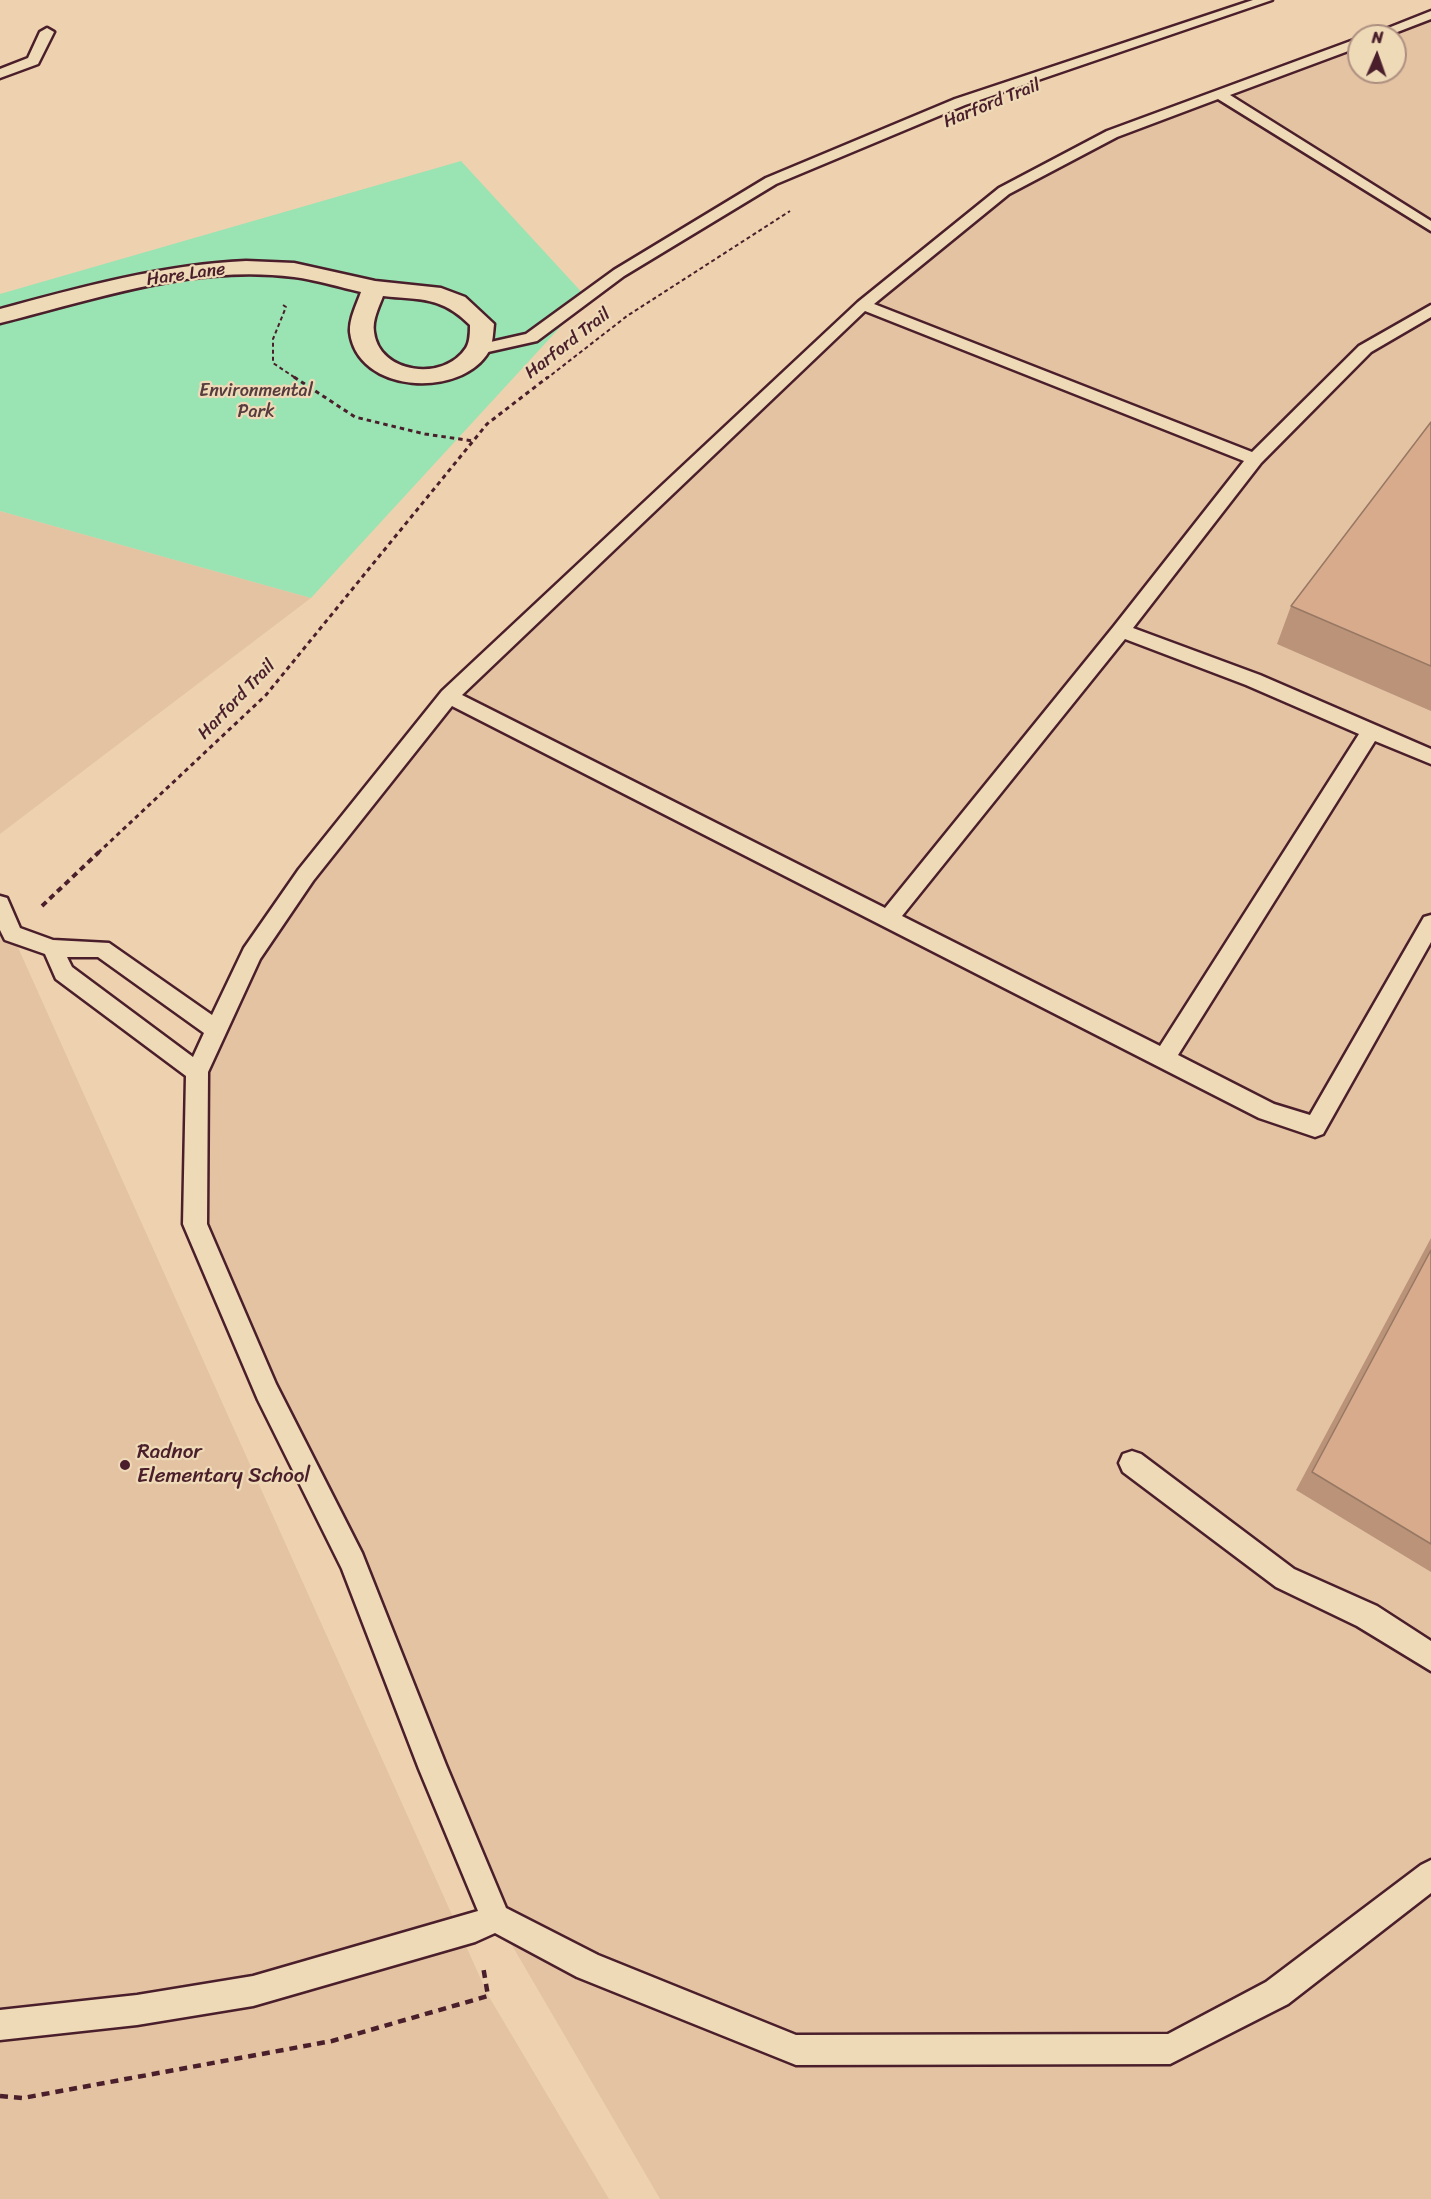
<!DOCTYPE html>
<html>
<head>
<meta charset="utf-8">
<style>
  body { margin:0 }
  #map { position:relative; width:1431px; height:2199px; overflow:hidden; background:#eed2af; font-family:Sriracha,sans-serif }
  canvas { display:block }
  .north { position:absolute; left:1347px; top:24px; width:60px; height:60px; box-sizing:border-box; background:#efdab8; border:2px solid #ad8f80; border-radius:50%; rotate:2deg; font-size:16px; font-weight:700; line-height:24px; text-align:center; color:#4a1f2b }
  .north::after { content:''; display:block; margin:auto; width:21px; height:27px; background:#4a1f2b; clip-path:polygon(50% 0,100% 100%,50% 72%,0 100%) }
</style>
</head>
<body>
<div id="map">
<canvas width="1431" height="2199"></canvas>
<div class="north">N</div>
</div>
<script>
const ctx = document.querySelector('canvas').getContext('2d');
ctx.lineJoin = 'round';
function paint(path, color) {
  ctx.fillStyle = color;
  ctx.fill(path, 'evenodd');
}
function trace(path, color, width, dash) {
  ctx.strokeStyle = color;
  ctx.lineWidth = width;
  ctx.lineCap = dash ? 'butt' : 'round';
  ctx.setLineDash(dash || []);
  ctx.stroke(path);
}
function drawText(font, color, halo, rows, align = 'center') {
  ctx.font = font + ' Sriracha,sans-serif';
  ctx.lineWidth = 4.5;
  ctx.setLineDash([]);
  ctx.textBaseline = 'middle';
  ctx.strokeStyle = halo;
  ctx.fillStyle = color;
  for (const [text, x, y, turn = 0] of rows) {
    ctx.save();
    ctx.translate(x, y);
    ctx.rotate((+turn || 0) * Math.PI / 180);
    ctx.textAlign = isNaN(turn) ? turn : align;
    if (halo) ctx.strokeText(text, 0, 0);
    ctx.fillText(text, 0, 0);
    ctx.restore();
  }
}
const built = new Path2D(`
  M1431,15V2199H660L496,1918L195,1224L197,1072L252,954L449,696L863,305L1004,191L1112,134L1359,42V72H1395V36H1375Z
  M0,511L311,598L0,834Z
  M0,898L12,934L488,1995L609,2199H0Z`);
const green = new Path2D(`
  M461,161L587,298L311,598L0,511V294Z`);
const pathFar3 = new Path2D(`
  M283,305L286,307L273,339V363L297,379
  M546,379L627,316L790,211`);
const pathFar2 = new Path2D(`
  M294,377L355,417L425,434L473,441
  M98,853L266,695L487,424L548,377`);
const pathFar1 = new Path2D(`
  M42,906L99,852`);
const path = new Path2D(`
  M0,2096L23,2098L332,2041L488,1996L483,1966`);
const service = new Path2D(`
  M1253,0H1272L965,105L776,184L624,276L537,341L479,354L471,349L473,346L526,334L614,270L766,178L955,99Z
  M1431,11V19L1387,36H1368Z
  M47,28L54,32L38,64L0,78V69L28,58L40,32Z
  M1359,38V47L1230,95L1431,221V231L1218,99L1117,137L1009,194L874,304L1252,452L1359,346L1431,305V317L1371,352L1261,463L1133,628L1260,675L1431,749V764L1375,741L1178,1055L1274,1104L1310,1115L1424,917L1431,915V942L1323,1134L1315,1137L1259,1118L452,706L313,881L260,959L208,1072L207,1224L276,1384L362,1553L446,1765L506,1908L598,1955L796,2035L1168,2034L1266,1982L1421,1865L1431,1860V1893L1288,2004L1170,2064L796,2065L577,1977L495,1933L475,1942L253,2006L137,2025L0,2040V2010L137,1995L253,1976L478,1911L419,1769L342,1569L258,1400L183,1224L186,1076L56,979L45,954L5,940L0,930V896L7,898L20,928L53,940L109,943L212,1015L244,948L299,869L442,691L858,302L999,188L1107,131ZM865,311L1244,461L1114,626L885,908L462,695ZM1125,639L1246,685L1359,734L1160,1046L902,916ZM67,957H98L204,1033L193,1057L72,967Z
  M1132,1451L1141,1454L1294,1569L1377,1606L1431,1641V1671L1357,1626L1276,1587L1123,1472L1119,1463L1123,1454Z`);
const minor = new Path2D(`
  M246,261L294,263L375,281L441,288L465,297L494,324C493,333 493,343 489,351C462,399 357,394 350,332C349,319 357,304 361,292C339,287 317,280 294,277C194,264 96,299 0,323V309C81,287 161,265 246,261ZM383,296C421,300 441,296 470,325C470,332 470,342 466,348C444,382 379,374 374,332C372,320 379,307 383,296Z`);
const wall = new Path2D(`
  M1431,422V711L1277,644L1291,606Z
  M1431,1238V1572L1296,1490Z`);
const building = new Path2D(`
  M1431,422V666L1291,606Z
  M1431,1250V1544L1312,1472Z`);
const markers = [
  [125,1465,6,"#4a1f2b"]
];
const farStreetnames = [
  ["Harford Trail",992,104,-22],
  ["Hare Lane",186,275,-8],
  ["Harford Trail",568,344,-38],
  ["Harford Trail",237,700,-46]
];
const farParknames = [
  ["Environmental",256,391],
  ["Park",256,412]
];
const poiNames = [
  ["Radnor",137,1453],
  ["Elementary School",137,1477]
];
paint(built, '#e4c3a3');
paint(green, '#9ae3b2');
trace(service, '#4a1f2b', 5);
trace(minor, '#4a1f2b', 5);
trace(pathFar3, '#4a1f2b', 2, [4, 3]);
trace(pathFar2, '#4a1f2b', 3, [4.5, 4]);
trace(pathFar1, '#4a1f2b', 4, [6, 4.5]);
trace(path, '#4a1f2b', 4.5, [8, 6]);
paint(service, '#efdab8');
paint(minor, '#efdab8');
paint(wall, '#ba9379');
paint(building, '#d8ab8d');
trace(building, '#977863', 1.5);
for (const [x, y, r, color] of markers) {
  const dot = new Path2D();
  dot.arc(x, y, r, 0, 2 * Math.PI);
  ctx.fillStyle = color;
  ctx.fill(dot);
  trace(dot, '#efdab8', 2);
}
drawText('18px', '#4a1f2b', '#efdab8', farStreetnames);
drawText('18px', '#563c3f', '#efdab8', farParknames);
drawText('21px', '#4a1f2b', '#efdab8', poiNames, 'left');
</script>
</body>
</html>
